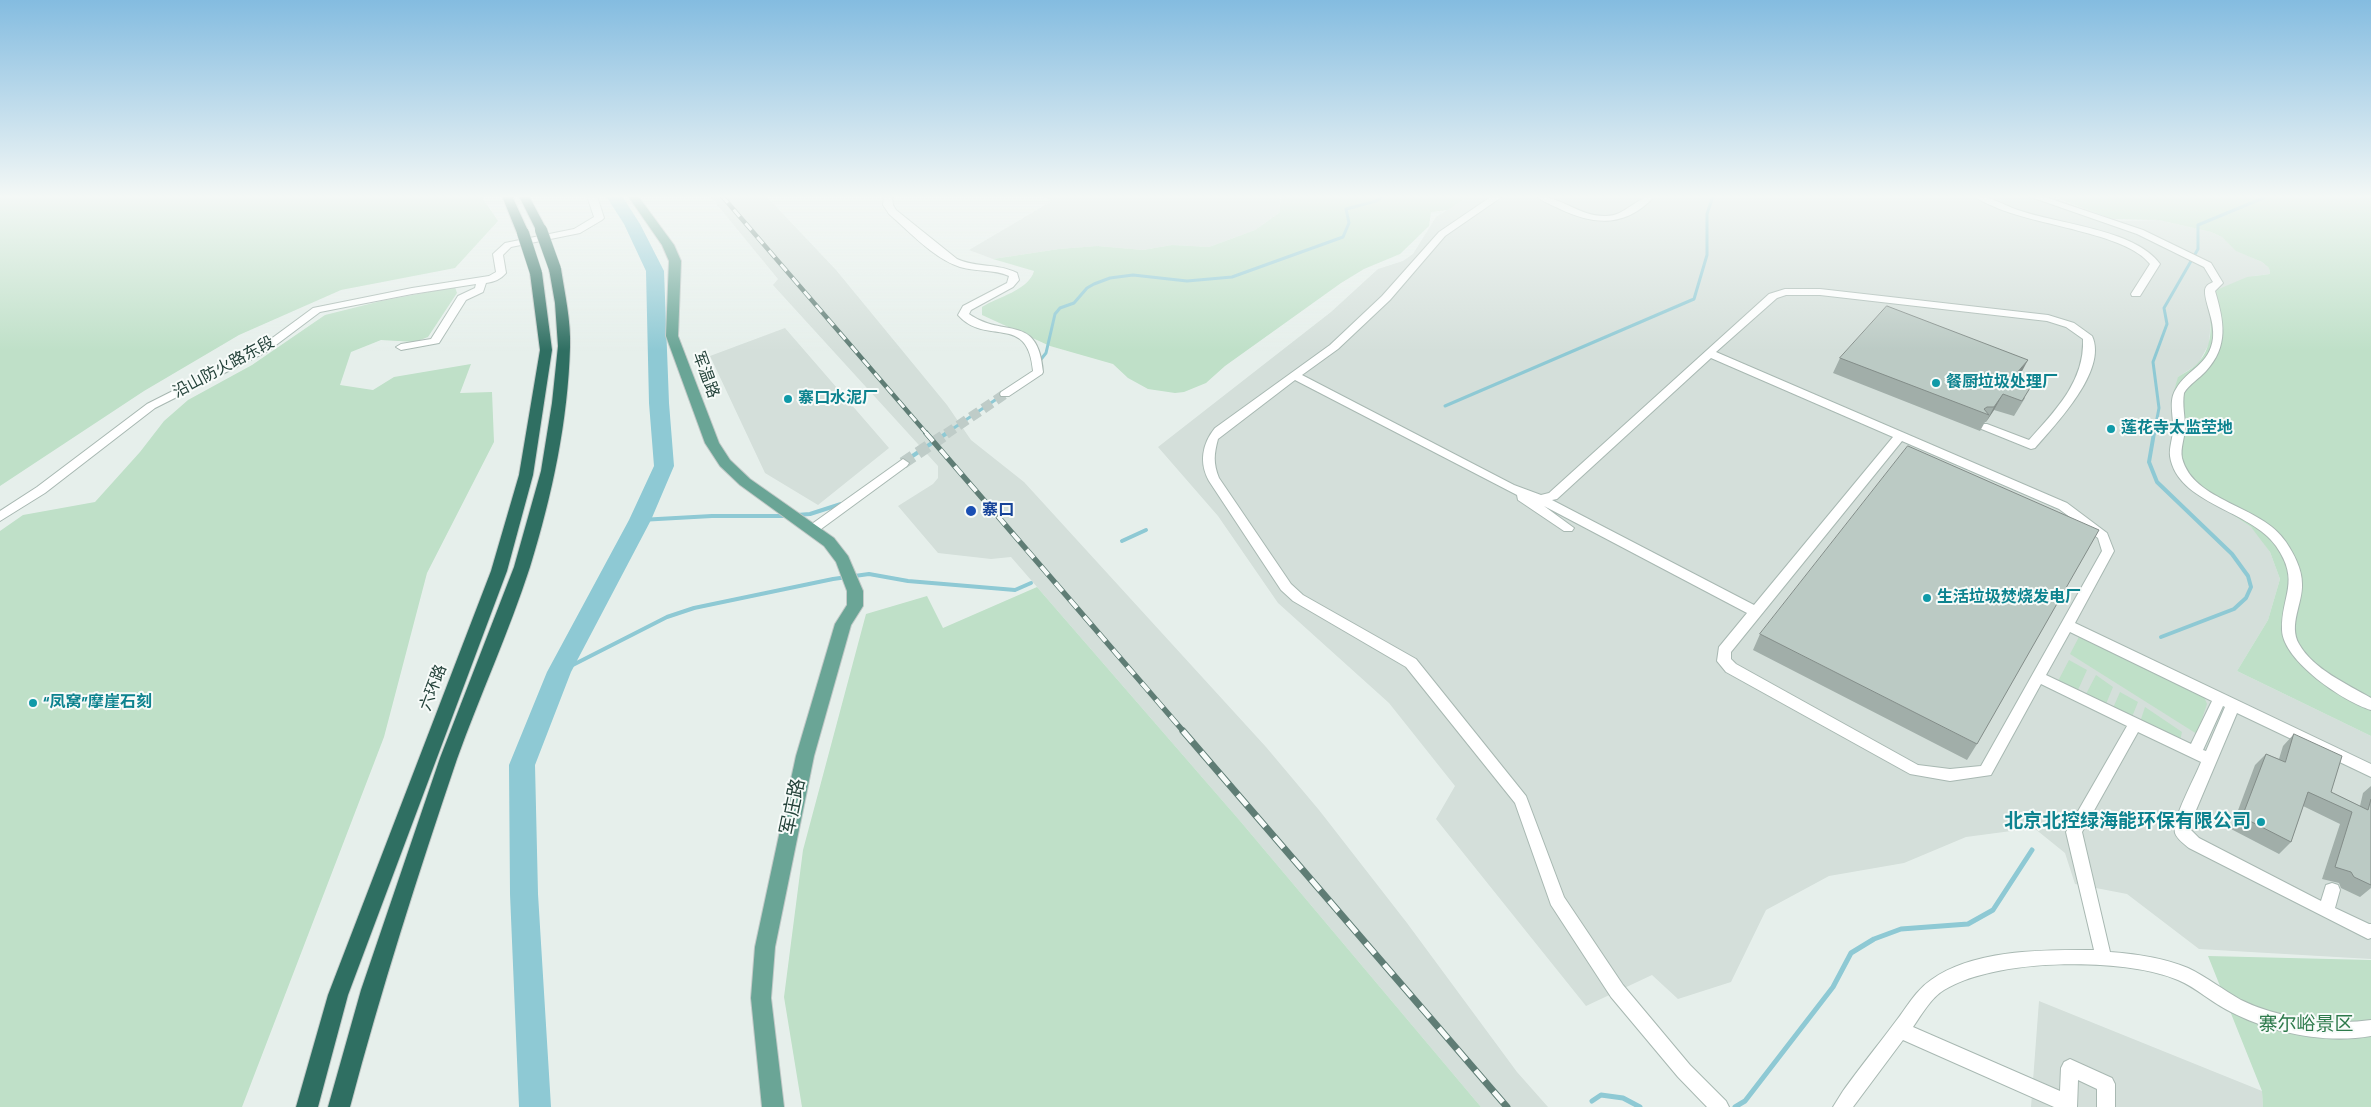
<!DOCTYPE html>
<html>
<head>
<meta charset="utf-8">
<style>
  body { margin:0 }
  canvas { display:block; background:#e6efeb }
</style>
</head>
<body>
<canvas width="2371" height="1107"></canvas>
<script>
const ctx = document.querySelector('canvas').getContext('2d');
ctx.lineJoin = 'round';
function paint(path, color) {
  ctx.fillStyle = color;
  ctx.fill(path, 'evenodd');
}
function trace(path, color, width, dash) {
  ctx.strokeStyle = color;
  ctx.lineWidth = width;
  ctx.lineCap = dash ? 'butt' : 'round';
  ctx.setLineDash(dash || []);
  ctx.stroke(path);
}
function drawText(font, color, halo, rows, align = 'center') {
  ctx.font = font + ' "Sofia Sans Condensed","Noto Sans SC",sans-serif';
  ctx.lineWidth = 4;
  ctx.setLineDash([]);
  ctx.textBaseline = 'middle';
  ctx.strokeStyle = halo;
  ctx.fillStyle = color;
  for (const [text, x, y, turn = 0] of rows) {
    ctx.save();
    ctx.translate(x, y);
    ctx.rotate((+turn || 0) * Math.PI / 180);
    ctx.textAlign = isNaN(turn) ? turn : align;
    if (halo) ctx.strokeText(text, 0, 0);
    ctx.fillText(text, 0, 0);
    ctx.restore();
  }
}
const built = new Path2D(`
  M710,196H766L836,270L947,405L971,440L1024,482L1266,747L1319,810L1407,923L1517,1072L1548,1107H1481L1241,822L1011,557L991,559L938,553L898,506L933,484L938,478V466L773,285L778,279Z
  M1041,196H1281L1279,213L1255,230L1209,247L1172,245L1143,250L1097,246L1059,249L993,259L969,250L1052,201Z
  M1469,196H2051L2099,215L2120,221L2159,220L2211,232L2222,237L2237,251L2262,262L2269,268L2270,274L2254,276L2211,319L2209,344L2198,364L2178,377L2227,511L2251,527L2261,538L2270,552L2280,579L2268,620L2237,671L2371,736V959L2199,949L2127,894L2075,884L2065,853L2034,828L1966,837L1904,863L1829,876L1766,910L1731,982L1678,999L1652,975L1586,1006L1436,819L1455,786L1389,703L1278,603L1218,516L1158,447L1331,312L1378,269L1403,261L1413,254L1436,217Z
  M785,328L889,448L818,505L765,473L710,356Z
  M2039,1001L2262,1091L2263,1107H2031Z`);
const green = new Path2D(`
  M0,196H481L498,221L455,268L341,290L239,335L144,391L0,486Z
  M1281,196H1469L1448,210L1431,212L1429,226L1400,254L1364,269L1341,283L1225,366L1206,383L1184,392L1175,393L1148,389L1128,378L1113,364L1050,346L982,315V307C998,297 1029,290 1034,271L993,259L1059,249L1097,246L1143,250L1172,245L1209,247L1255,230L1279,213Z
  M2051,196H2371V736L2237,671L2268,620L2280,579L2270,552L2251,527L2227,511L2178,470L2173,394L2178,377C2184,373 2192,369 2197,364C2216,345 2211,317 2207,294L2247,277L2270,274L2269,268L2262,262L2236,251L2222,237L2211,232L2159,220L2112,219Z
  M455,287L457,293L428,337L415,342L381,340L351,352L340,385L373,390L394,377L471,364L460,393L492,392L494,442L427,573L384,737L242,1107H0V531L23,515L95,502L140,452L164,421L188,400L252,365L325,315L381,301Z
  M1037,587L1241,822L1481,1107H802L784,997L803,850L866,614L927,596L943,628Z
  M2080,635L2204,697L2207,704L2197,734L2070,654Z
  M2069,660L2087,670L2078,690L2058,681Z
  M2096,675L2113,687L2106,704L2086,694Z
  M2120,692L2138,702L2132,717L2113,708Z
  M2145,707L2182,732L2180,741L2140,722Z
  M2208,956L2371,960V1107H2263L2262,1091Z`);
const streamFar2 = new Path2D(`
  M2183,196H2197
  M2310,196H2331
  M1038,363L1046,353L1055,314L1060,308L1074,303L1087,288L1094,284L1110,278L1133,275L1187,281L1232,277L1343,237L1349,223L1346,209L1376,201L1384,196
  M1445,406L1694,299L1707,255V214L1713,196
  M945,434L1004,394
  M2154,434L2159,408L2153,362L2167,324L2164,308L2198,249V225L2268,196`);
const streamFar1 = new Path2D(`
  M2154,433L2149,462L2157,482L2232,554L2248,576L2251,587L2246,598L2234,609L2161,637
  M902,463L947,433
  M797,515L810,514L841,504
  M640,520L712,516H787
  M1122,541L1146,530
  M559,672L667,617L694,608L833,579L869,574L908,581L1015,590L1031,583`);
const stream = new Path2D(`
  M1592,1101L1601,1095L1623,1098L1640,1107
  M1735,1107L1745,1101L1833,987L1851,953L1874,939L1901,929L1968,924L1993,910L2032,850`);
const river = new Path2D(`
  M606,196H622L640,224L664,271L669,403L674,466L651,520L571,672L535,765L538,894L551,1107H519L510,894L509,765L547,672L629,520L654,466L649,403L646,271L624,224Z`);
const minorTunnelFar1 = new Path2D(`
  M946,434L1005,394`);
const minorTunnel = new Path2D(`
  M903,463L948,433`);
const minor = new Path2D(`
  M587,196H597L604,218L602,220L580,233L511,247L503,255L506,273C501,279 494,282 486,283L483,292L466,300L439,343L401,350L396,347L401,344L431,339L458,296L475,288L476,284L412,294L320,312L268,351L155,408L45,493L0,521V511L37,487L147,404L260,347L313,308L412,288L489,276L496,272L493,254L505,243L574,229L594,217Z
  M884,196H892L893,205L896,210L957,259C976,268 998,263 1017,273L1019,280L1013,287L971,310L969,314C1004,339 1038,312 1043,372L1042,374L1009,396H1001L1000,394L1001,392L1033,371C1028,312 986,347 958,315L963,306L1007,283L1009,276C994,269 976,272 960,267C933,258 910,232 889,214L883,205Z
  M1492,196H1503L1445,236L1390,300L1338,349L1302,375L1514,485L1541,495L1549,493L1769,294L1785,289H1820L2048,315L2074,323L2092,336C2108,370 2056,424 2035,448L2031,449L1979,428L1977,426L1979,424H1987L2029,440C2055,411 2085,381 2083,339L2066,327L2047,321L1820,295H1786L1777,298L1716,352L2067,503L2107,533L2114,551L2075,623L2371,764V777L2237,713L2191,822V830L2199,838L2321,901L2326,885L2332,883L2338,885L2340,890L2335,908L2369,924H2371V938L2368,939L2189,848C2184,844 2177,839 2175,833C2172,818 2195,778 2201,762L2138,732L2082,832L2110,952C2137,954 2164,958 2188,968C2207,977 2223,990 2241,1000C2277,1018 2331,1026 2371,1020V1036C2325,1044 2272,1033 2231,1012C2212,1003 2197,988 2178,980C2124,957 1995,958 1944,990C1931,998 1922,1014 1913,1027L2060,1091L2061,1068L2064,1062L2070,1059L2112,1078L2115,1084V1107H2097V1089L2078,1080L2077,1107H2054L1903,1040L1853,1107H1833L1843,1091C1860,1067 1879,1044 1896,1021C1907,1007 1916,990 1931,980C1974,949 2043,950 2094,950L2066,832L2127,726L2041,684L1991,775L1950,781L1910,774L1726,672L1717,661L1719,647L1747,613L1544,506L1574,528L1572,531H1564L1518,500L1517,495L1295,380L1218,439C1214,454 1213,463 1219,478L1291,584L1303,595L1416,659L1526,796L1564,897L1623,985L1690,1065L1726,1101L1729,1107H1707L1678,1077L1611,997L1551,905L1515,803L1406,667L1293,601L1281,590L1209,481C1199,463 1202,444 1215,428L1330,345L1382,296L1439,232ZM1711,358L1893,437L1754,605L1552,500L1557,499ZM1902,441L2059,509L2098,538L2102,551L1981,766L1950,769L1918,765L1736,664L1731,659V652ZM2070,632L2212,701L2191,744L2046,675ZM2223,706L2225,707L2206,751L2203,750Z
  M1536,196C1561,196 1580,217 1606,216C1626,216 1636,196 1655,196C1626,227 1596,226 1560,209C1552,205 1543,202 1536,196Z
  M1974,196C1991,196 2003,205 2018,210C2057,224 2135,229 2160,264L2140,296H2132L2131,294L2150,264C2127,233 2033,225 1995,207C1988,204 1980,201 1974,196Z
  M2028,196H2042L2143,230L2211,263L2223,283L2215,291C2224,321 2229,346 2206,371C2199,379 2189,384 2184,393C2182,405 2185,416 2185,428C2185,437 2180,448 2182,458C2193,502 2262,505 2286,542C2294,554 2302,569 2302,584C2303,603 2288,625 2299,644C2313,669 2347,684 2371,698V710C2344,702 2283,661 2282,630C2281,595 2301,582 2276,546C2251,510 2177,504 2170,456C2169,447 2173,438 2173,429C2174,416 2168,401 2176,389C2187,369 2210,365 2213,338C2215,320 2204,302 2205,290C2206,285 2209,284 2213,282L2204,267L2137,234Z
  M903,459L909,463L907,466L817,532H809L807,529L809,526Z`);
const major = new Path2D(`
  M628,196H638L674,245L681,261L678,336L719,443L730,460L750,479L834,538L848,556L863,591V606L851,625L814,756L775,947L771,998L784,1107H762L751,998L755,947L796,756L835,624L847,605V591L836,562L824,546L740,485L720,466L705,443L666,336L669,261L662,245Z`);
const highway = new Path2D(`
  M502,196H512L529,233L527,235L523,236L517,233Z
  M519,196H529L547,230L545,232H537Z
  M555,266L561,269C565,295 571,321 570,347C568,421 552,496 530,567C509,632 480,695 457,759C418,874 381,990 350,1107H328L361,990L440,758L514,567L541,471L552,403L558,346L555,303L549,269Z
  M536,269L542,273L552,350L533,475L507,571L348,995L318,1107H296L328,995L491,571L519,475L540,350L530,273Z`);
const railFar2 = new Path2D(`
  M722,196L927,434`);
const railFar1 = new Path2D(`
  M926,433L1184,732`);
const rail = new Path2D(`
  M1183,731L1507,1107`);
const highwayBridge = new Path2D(`
  M541,230L555,269
  M523,233L536,273`);
const wall = new Path2D(`
  M1840,358L2020,375L2019,376L2025,398L2014,416L1994,410L1986,422H1985L1980,431L1833,373Z
  M1760,634L1977,744L1967,760L1753,650Z
  M2294,734L2331,792L2360,806L2363,793L2371,786V888L2360,897L2341,888L2339,883L2322,879L2340,824L2303,806L2291,842L2279,854L2231,829L2255,765L2266,754L2279,759L2283,746Z`);
const shadedWall = new Path2D(`
  M2028,360L2020,375L2007,390L2015,375Z
  M2003,394L1994,410L1986,422L1994,407Z`);
const building = new Path2D(`
  M1887,306L2028,360L2015,375L2033,383L2022,401L2003,394L1994,407H1987L1984,409L1989,415L1840,358Z
  M1908,446L2099,530L1977,744L1760,634Z
  M2294,734L2342,756L2331,792L2368,810L2371,799V885L2354,877L2351,872L2335,867L2352,812L2308,792L2291,842L2242,817L2266,754L2285,762Z`);
const markers = [
  [1936,383,5,"#0f9aa8"],
  [788,399,5,"#0f9aa8"],
  [2111,429,5,"#0f9aa8"],
  [971,511,6,"#1a4fb4"],
  [1927,598,5,"#0f9aa8"],
  [33,703,5,"#0f9aa8"],
  [2261,822,5,"#0f9aa8"]
];
const streetNames = [
  ["沿山防火路东段",224,368,-28],
  ["军温路",705,375,70],
  ["六环路",434,688,-69]
];
const cultureNames = [
  ["餐厨垃圾处理厂",1946,383],
  ["寨口水泥厂",798,399],
  ["莲花寺太监茔地",2121,429],
  ["生活垃圾焚烧发电厂",1937,598],
  ["“凤窝”摩崖石刻",43,703]
];
const transitNames = [
  ["寨口",982,511]
];
const nearStreetnames = [
  ["军庄路",794,807,-78]
];
const nearCulturenames = [
  ["北京北控绿海能环保有限公司",2251,822]
];
const nearParknames = [
  ["寨尔峪景区",2306,1025]
];
paint(built, '#d4dfda');
paint(green, '#bfe0c8');
trace(streamFar2, '#8ec9d4', 3);
trace(streamFar1, '#8ec9d4', 4);
trace(stream, '#8ec9d4', 5);
paint(river, '#8ec9d4');
trace(minorTunnelFar1, '#bfccc8', 10, [10, 5]);
trace(minorTunnel, '#bfccc8', 12, [12, 6]);
trace(minor, '#a8b8b2', 2);
trace(major, '#c2cac8', 2);
trace(highway, '#c2cac8', 2);
paint(minor, '#fff');
paint(major, '#6aa596');
paint(highway, '#2f6f62');
trace(railFar2, '#5f7d75', 4.5);
trace(railFar1, '#5f7d75', 5.5);
trace(rail, '#5f7d75', 7);
trace(railFar2, '#f7fbf9', 3, [9]);
trace(railFar1, '#f7fbf9', 4, [11]);
trace(rail, '#f7fbf9', 5, [14]);
trace(highwayBridge, '#c2cac8', 13, []);
trace(highwayBridge, '#2f6f62', 12);
paint(wall, '#a1aea9');
paint(shadedWall, '#838d89');
paint(building, '#bbcac4');
trace(building, '#838d89', 1);
const sky = ctx.createLinearGradient(0, 0, 0, 351);
sky.addColorStop(0, '#84bce0');
sky.addColorStop(0.56, '#f4f8f6');
sky.addColorStop(1, '#f4f8f600');
ctx.fillStyle = sky;
ctx.fillRect(0, 0, 2371, 351);
for (const [x, y, r, color] of markers) {
  const dot = new Path2D();
  dot.arc(x, y, r, 0, 2 * Math.PI);
  ctx.fillStyle = color;
  ctx.fill(dot);
  trace(dot, '#f7fbf9', 2);
}
drawText('16px', '#24423a', '#f7fbf9', streetNames);
drawText('bold 16px', '#0d838f', '#f7fbf9', cultureNames, 'left');
drawText('bold 16px', '#164399', '#f7fbf9', transitNames, 'left');
drawText('19px', '#24423a', '#f7fbf9', nearStreetnames);
drawText('bold 19px', '#0d838f', '#f7fbf9', nearCulturenames, 'right');
drawText('19px', '#2d7a4b', '#f7fbf9', nearParknames);
</script>
</body>
</html>
